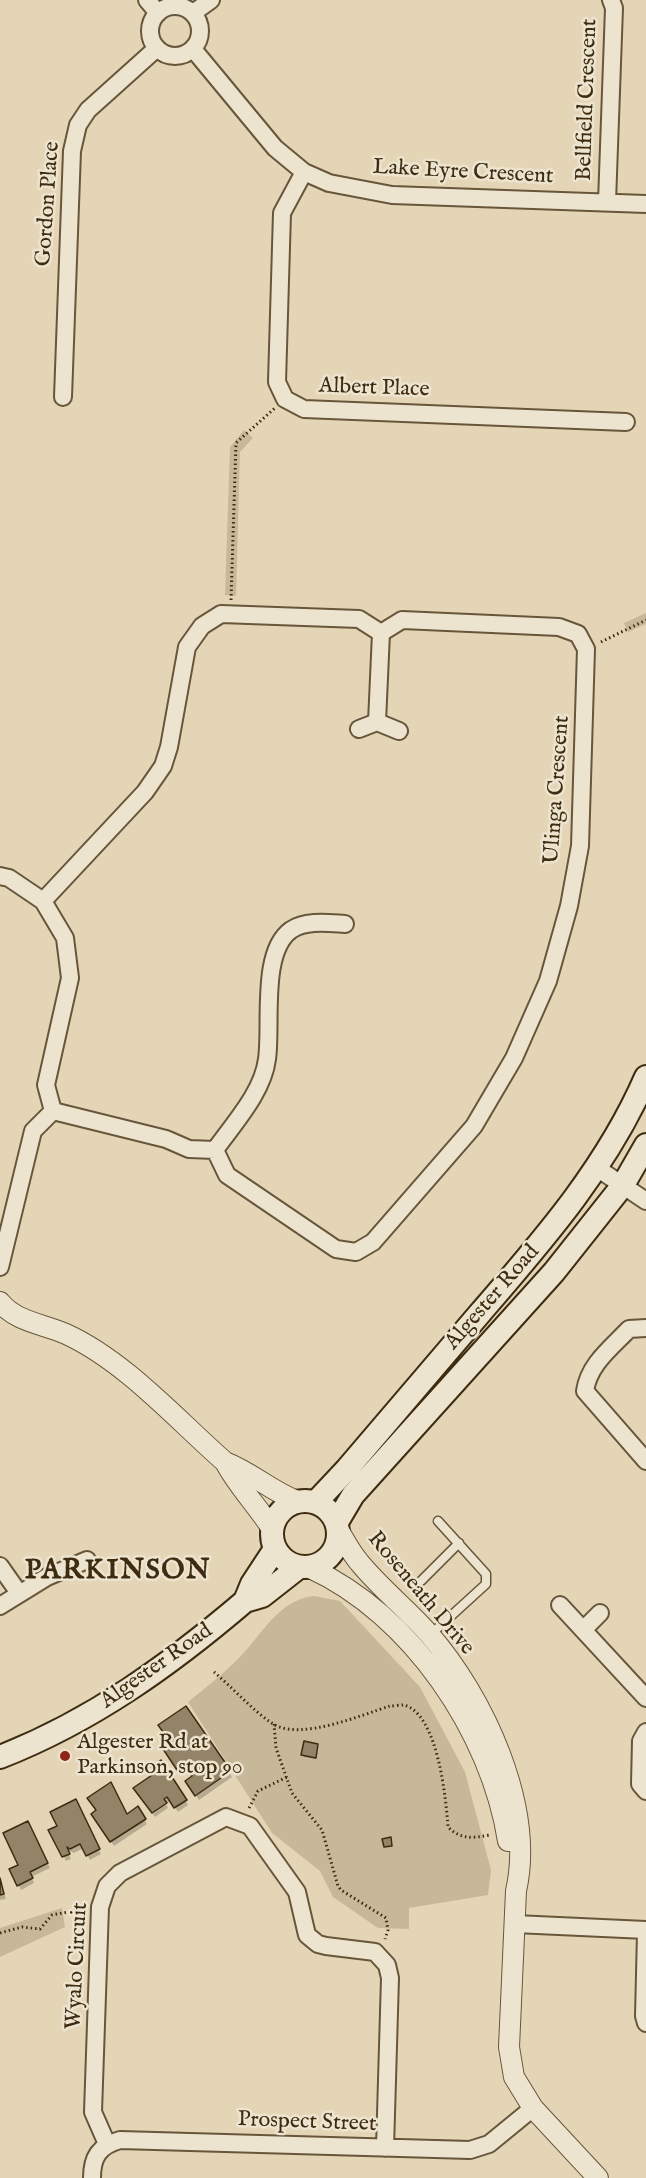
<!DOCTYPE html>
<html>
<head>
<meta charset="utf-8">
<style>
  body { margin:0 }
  canvas { display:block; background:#e4d5b6 }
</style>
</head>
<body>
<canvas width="646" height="2178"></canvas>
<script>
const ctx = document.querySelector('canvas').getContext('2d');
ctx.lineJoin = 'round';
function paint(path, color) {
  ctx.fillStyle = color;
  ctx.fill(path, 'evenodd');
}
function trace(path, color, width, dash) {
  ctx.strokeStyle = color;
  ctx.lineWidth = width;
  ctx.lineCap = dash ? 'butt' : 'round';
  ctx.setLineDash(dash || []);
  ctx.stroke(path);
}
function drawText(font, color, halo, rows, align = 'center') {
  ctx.font = font + ' "IM FELL English",serif';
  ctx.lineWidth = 5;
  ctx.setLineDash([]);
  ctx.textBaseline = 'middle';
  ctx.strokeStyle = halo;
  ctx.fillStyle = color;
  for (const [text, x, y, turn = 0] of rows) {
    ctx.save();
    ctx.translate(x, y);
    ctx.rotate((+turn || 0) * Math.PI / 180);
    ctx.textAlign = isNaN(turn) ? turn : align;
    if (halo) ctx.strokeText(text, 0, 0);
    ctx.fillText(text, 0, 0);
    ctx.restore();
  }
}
const green = new Path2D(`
  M244,430L253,438L240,452L236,596L225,595L230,447Z
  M646,613V624L628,632L624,623Z
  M314,1596L340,1601L420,1687L465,1772L491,1870L488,1895L409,1908V1929L378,1928L333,1897L320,1871L272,1833L188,1702C205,1688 222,1675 238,1659C261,1636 279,1599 314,1596Z
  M62,1908L65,1927L0,1957V1928Z`);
const shadow = new Path2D(`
  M186,1708L232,1777L199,1800L190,1786L194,1777L189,1769L181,1774L168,1754Z
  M318,1745L316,1759L304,1757L303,1755Z
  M160,1762L188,1805L178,1812L171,1801L166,1804L168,1808L155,1817L138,1793L157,1774Z
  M78,1806L101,1854L90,1860L84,1848L74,1853L67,1850L71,1859L66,1861L50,1830L59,1826Z
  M137,1808L147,1824L114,1846L93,1814L127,1816Z
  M30,1827L50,1868L31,1877L34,1883L21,1890L11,1870L20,1865Z
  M0,1878L6,1899L0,1900Z`);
const building = new Path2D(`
  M186,1706L231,1771L195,1796L185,1781L192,1776L185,1765L177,1770L163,1749L171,1743L158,1725Z
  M304,1741L318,1744L316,1758L301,1755Z
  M161,1760L187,1800L174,1808L167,1797L164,1799L167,1803L152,1813L133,1788L155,1773L151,1767Z
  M111,1782L127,1814L138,1806L146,1819L110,1842L91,1814L96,1810L87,1798Z
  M76,1799L100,1849L86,1856L80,1844L70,1849L67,1847L70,1854L62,1857L48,1830L57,1826L50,1812Z
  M28,1821L48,1863L30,1872L33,1878L17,1886L9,1869L18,1865L3,1833Z
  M391,1837L392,1846L384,1847L382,1839Z
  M0,1878L4,1894L0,1895Z`);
const path = new Path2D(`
  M231,600L236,443L275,408
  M601,642L646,620
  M214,1672C233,1688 252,1710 273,1724C301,1741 361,1715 390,1706C394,1706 400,1705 404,1705C438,1714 446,1799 448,1827C461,1840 473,1838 490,1835
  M274,1724L276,1748L292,1793L322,1830L338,1886L341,1890L386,1918L388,1930L385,1939
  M249,1808L258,1791L287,1777
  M0,1933L22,1927L40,1929L52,1915L84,1909`);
const service = new Path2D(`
  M421,1581L459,1543
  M429,1636L486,1584V1574L438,1521`);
const minor = new Path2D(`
  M147,0L158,13
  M150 31a25 25 0 1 1 50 0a25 25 0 1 1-50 0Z
  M193,13L211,0
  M193,49L275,148L304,172L329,183L392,195L646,204
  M304,172L282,213L277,382L285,399L304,409L626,422
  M607,202L614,8L611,0
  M63,397L72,151L78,125L88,110L157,48
  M377,722L381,633
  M359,729L377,722L399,731
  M0,876L9,878L43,901L65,938L70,978L46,1085L53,1111L33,1131L0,1267
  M43,901L145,792L163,766L169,747L187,647L202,626L221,614L359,619L381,633L402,620L559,627L578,634L586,649L580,846L569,906L548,981L514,1058L474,1126L373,1242L356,1252L336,1249L227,1175L215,1150L189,1149L166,1139L53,1111
  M215,1150C234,1123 263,1092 267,1059C272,1025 260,952 291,930C306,920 328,923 345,924
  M597,1168L646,1201
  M646,1328L629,1329C611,1348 589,1364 585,1391L646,1461
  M0,1566L19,1593
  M560,1605L646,1698
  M0,1606L47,1577L87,1560
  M583,1630L600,1613
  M646,1732L641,1741L640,1784L646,1791
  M515,1924L646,1930
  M646,1933L644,2016L646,2023
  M107,2144L93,2112L100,1907L107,1886L120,1873L226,1817L250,1826L297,1892L307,1935L318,1944L326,1946L375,1952L387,1965L390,1978L385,2148
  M92,2178C92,2157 99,2146 120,2140L470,2150L489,2144L533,2108`);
const tertiary = new Path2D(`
  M0,1302C16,1322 44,1324 66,1334C125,1361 176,1419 225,1462C238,1487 257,1505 272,1529
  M225,1462C251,1472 271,1491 297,1501
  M339,1531C345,1541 351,1553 359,1562C380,1588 407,1609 429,1634C484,1697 535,1807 516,1891L509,2047L514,2077L533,2108L598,2178
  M310,1568C411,1614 491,1732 508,1841`);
const secondary = new Path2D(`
  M272 1534a33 33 0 1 1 66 0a33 33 0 1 1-66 0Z
  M316,1502L347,1469C392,1417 436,1364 481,1312C544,1239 607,1167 646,1077
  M337,1522L353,1495L554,1272L623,1185L646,1145
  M245,1601L252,1584L275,1549
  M0,1757C92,1721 170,1665 245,1601L262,1596L299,1567`);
const markers = [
  [65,1756,6,"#8f2418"]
];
const streetNames = [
  ["Bellfield Crescent",588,100,-88],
  ["Lake Eyre Crescent",463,173,3],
  ["Gordon Place",49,204,-86],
  ["Albert Place",374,389,2],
  ["Ulinga Crescent",558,790,-86],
  ["Algester Road",493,1298,-49],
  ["Roseneath Drive",420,1594,50],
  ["Algester Road",157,1667,-35],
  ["Wyalo Circuit",78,1966,-87],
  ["Prospect Street",307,2123,2]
];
const poiNames = [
  ["Algester Rd at",77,1743],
  ["Parkinson, stop 90",77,1768]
];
const districtNames = [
  ["PARKINSON",118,1572]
];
paint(green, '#c8b89a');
paint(shadow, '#0003');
paint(building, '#948467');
trace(building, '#3e2c11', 1.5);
trace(service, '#68563a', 11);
trace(minor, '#68563a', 20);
trace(tertiary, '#68563a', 22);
trace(secondary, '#3e2c11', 26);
trace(path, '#3e2c11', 3, [1.5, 3]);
trace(service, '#ede4d0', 8);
trace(minor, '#ede4d0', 16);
trace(tertiary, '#ede4d0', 20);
trace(secondary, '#ede4d0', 22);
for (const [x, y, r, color] of markers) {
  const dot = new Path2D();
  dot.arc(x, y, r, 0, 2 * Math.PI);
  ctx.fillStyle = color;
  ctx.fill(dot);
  trace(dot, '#ede4d0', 2);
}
drawText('22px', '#3e2c11', '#ede4d0', streetNames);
drawText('22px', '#3e2c11', '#ede4d0', poiNames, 'left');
ctx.letterSpacing = '1.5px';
drawText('bold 28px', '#3e2c11', '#ede4d0', districtNames);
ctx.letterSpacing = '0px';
</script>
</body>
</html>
